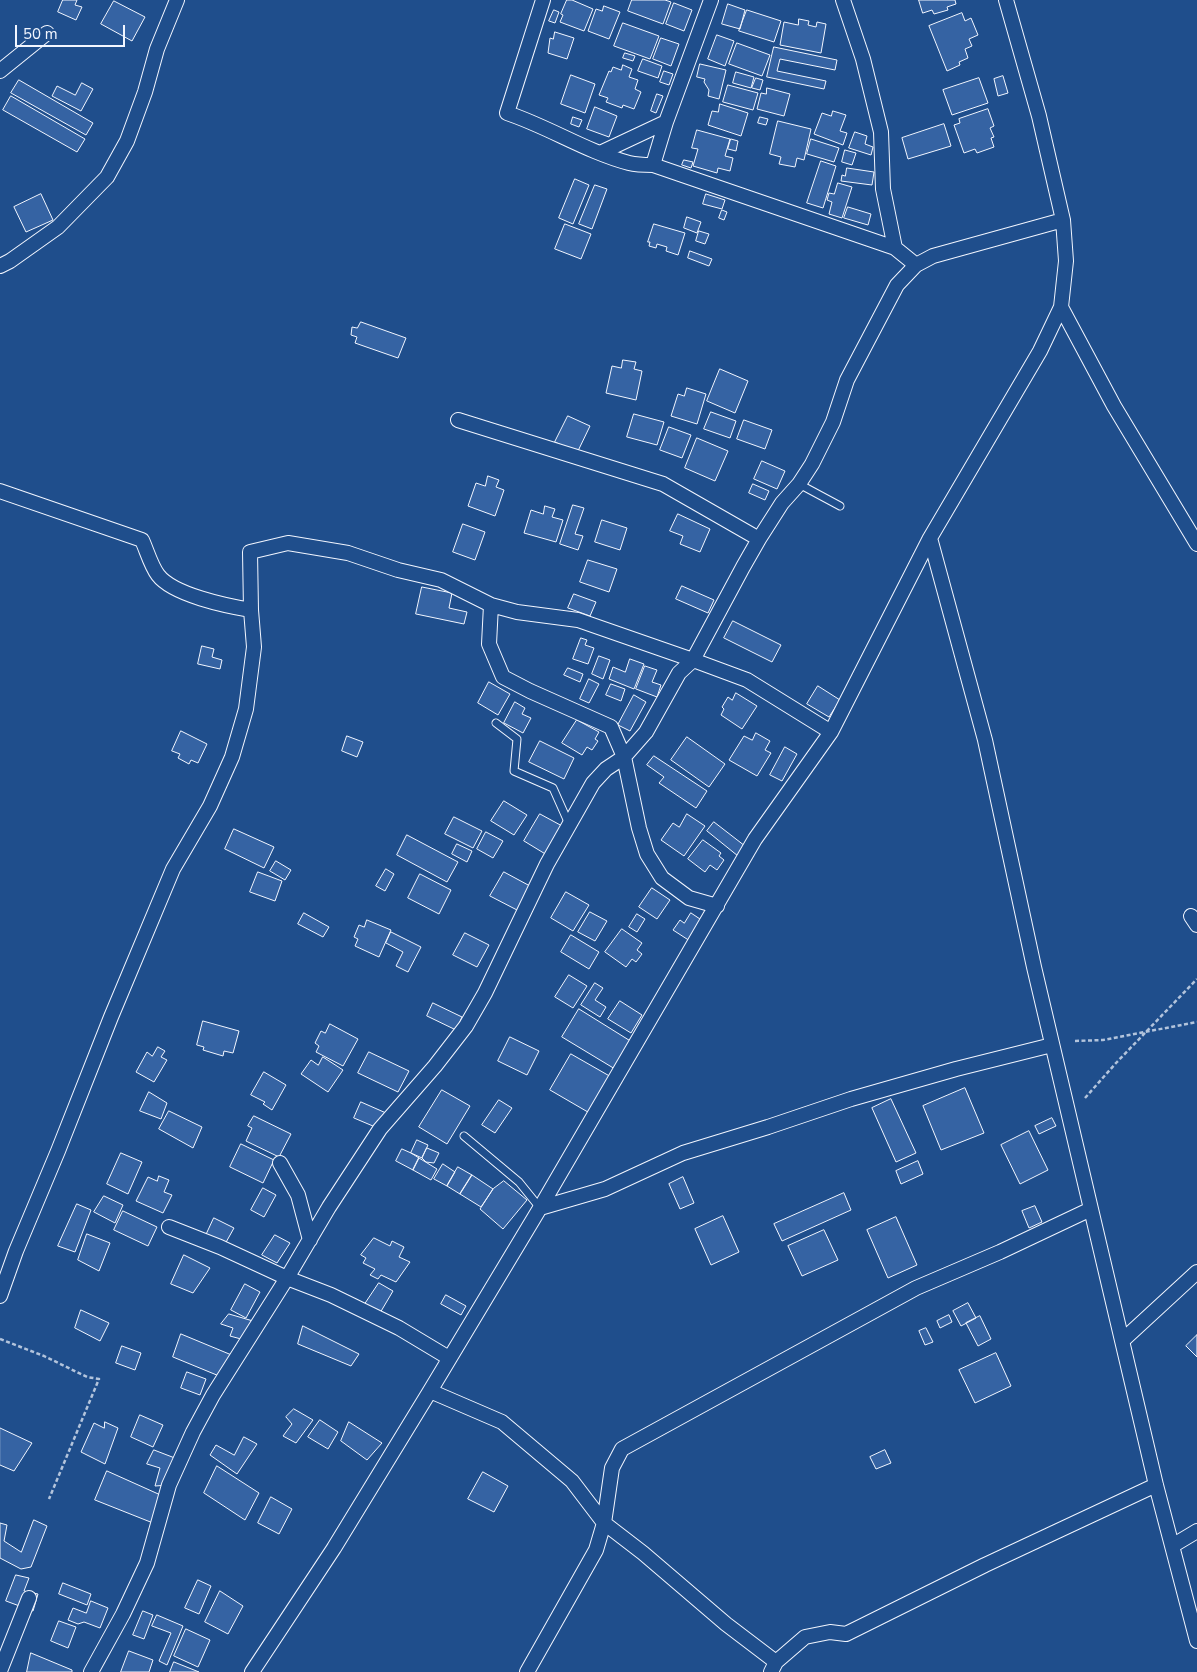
<!DOCTYPE html>
<html>
<head>
<meta charset="utf-8">
<style>
  body { margin:0 }
  #map { position:relative; width:1197px; height:1672px; overflow:hidden; background:#1f4e8c; font-family:"Nunito Sans",sans-serif }
  canvas { display:block }
  .scale { position:absolute; left:15px; top:25px; width:110px; height:22px; box-sizing:border-box; border:2px solid #f2f6ff; border-top:0; padding-left:6px; font-size:15px; line-height:18px; white-space:nowrap; color:#f2f6ff; -webkit-text-stroke:4px #1f4e8c; paint-order:stroke }
</style>
</head>
<body>
<div id="map">
<canvas width="1197" height="1672"></canvas>
<div class="scale">50 m</div>
</div>
<script>
const ctx = document.querySelector('canvas').getContext('2d');
ctx.lineJoin = 'round';
function paint(path, color) {
  ctx.fillStyle = color;
  ctx.fill(path, 'evenodd');
}
function trace(path, color, width, dash) {
  ctx.strokeStyle = color;
  ctx.lineWidth = width;
  ctx.lineCap = dash ? 'butt' : 'round';
  ctx.setLineDash(dash || []);
  ctx.stroke(path);
}
const building = new Path2D(`
  M63,0H77L75,5L82,7L76,20L58,12Z
  M567,0H572L593,9L584,31L560,22L563,15L561,14Z
  M632,0H665L671,2L663,24L628,11Z
  M919,0H955L956,4L947,7L948,10L934,14L932,10L923,13Z
  M114,1L145,17L132,41L101,24Z
  M674,3L692,10L684,31L666,24Z
  M728,4L745,10L740,29L722,24Z
  M604,6L620,12L609,39L588,31L596,9L602,11Z
  M554,10L559,12L555,23L549,21Z
  M747,10L781,21L774,42L739,31Z
  M962,13L965,21L971,18L978,35L969,39L972,46L965,49L968,58L959,62L960,65L947,71L929,26Z
  M799,19L809,21L808,25L816,27L817,22L826,24L821,53L780,45L784,22L798,25Z
  M623,23L659,36L650,59L614,46Z
  M555,32L574,38L567,59L548,53L550,38L553,39Z
  M717,35L734,41L725,66L708,59Z
  M661,38L679,44L671,66L653,59Z
  M737,43L770,55L762,76L729,64Z
  M774,47L837,60L835,70L780,59L777,71L826,81L824,89L767,77Z
  M625,53L635,56L633,61L623,58Z
  M643,59L662,66L658,78L638,71Z
  M700,64L726,70L719,99L708,96L709,90L704,82L705,79L697,77Z
  M623,65L632,69L629,77L638,80L635,89L641,92L634,109L623,105L622,108L606,102L608,98L599,95L609,71L611,72L613,67L621,70Z
  M664,71L673,74L669,85L660,82Z
  M736,72L754,77L751,88L733,83Z
  M571,75L595,84L585,113L561,104Z
  M1003,76L1008,93L998,96L994,79Z
  M756,78L763,80L760,90L752,88Z
  M979,78L988,103L952,115L943,90Z
  M19,80L93,123L86,135L11,93Z
  M82,83L93,89L81,111L52,96L57,86L75,95Z
  M728,85L758,93L753,110L723,102Z
  M767,88L790,94L784,116L757,109L761,93L766,94Z
  M657,94L663,96L656,113L651,111Z
  M11,96L85,139L77,152L3,110Z
  M720,104L748,113L741,136L708,125L712,111L718,112Z
  M595,107L617,116L609,137L587,129Z
  M988,109L994,126L990,128L994,137L991,138L994,147L977,153L975,149L964,153L954,125L960,123L959,119Z
  M833,111L846,115L840,131L847,133L843,145L814,134L822,113L831,116Z
  M573,117L582,120L579,127L571,124Z
  M760,117L768,119L766,125L758,123Z
  M778,121L811,129L804,160L797,158L795,167L779,164L781,157L770,154Z
  M944,124L951,146L908,159L902,138Z
  M697,130L730,139L725,156L733,158L730,171L718,168L717,173L693,166L698,149L692,148Z
  M855,132L867,136L865,144L873,147L871,155L849,148Z
  M731,139L738,141L736,151L728,149Z
  M811,139L839,148L834,162L807,154Z
  M845,150L856,153L852,165L842,162Z
  M684,160L693,162L691,168L682,165Z
  M821,161L836,166L823,208L807,203Z
  M847,168L874,172L872,185L841,181L842,175L845,176Z
  M575,179L589,185L573,224L559,218Z
  M838,183L852,187L842,218L829,214L832,202L827,200L829,193L834,194Z
  M595,185L607,189L592,229L579,224Z
  M41,194L53,220L26,232L14,207Z
  M706,194L725,200L722,209L703,204Z
  M848,207L871,214L868,225L844,218Z
  M722,210L727,212L724,220L719,218Z
  M687,217L701,222L697,233L684,228Z
  M565,224L591,234L581,259L555,249Z
  M654,224L685,233L678,255L666,251L667,247L657,244L656,248L649,246L650,242H648Z
  M699,231L709,234L705,244L696,241Z
  M690,251L712,259L709,266L688,258Z
  M361,322L406,338L398,358L355,343L357,337L351,335L352,327L357,328Z
  M623,360L636,362L634,369L642,371L636,400L606,393L612,366L621,368Z
  M720,369L748,381L735,413L707,401Z
  M687,388L706,394L697,424L671,416L678,394L684,396Z
  M711,412L736,421L730,438L704,429Z
  M634,414L664,422L657,445L627,437Z
  M568,416L590,426L577,453L555,442Z
  M744,420L772,430L765,449L737,439Z
  M669,427L691,435L682,458L660,450Z
  M697,438L728,451L715,481L685,468Z
  M762,461L785,471L777,489L754,479Z
  M488,476L499,480L496,487L504,490L495,516L468,506L476,483L485,486Z
  M753,484L769,491L765,500L749,493Z
  M573,505L584,508L575,534L583,536L578,550L560,544Z
  M545,506L555,509L552,517L563,520L556,542L524,533L531,510L543,514Z
  M678,514L710,529L700,552L680,544L683,536L670,531Z
  M602,520L627,528L620,550L595,542Z
  M463,524L485,532L475,560L453,552Z
  M588,560L617,569L609,592L580,582Z
  M682,586L714,600L708,613L676,599Z
  M422,587L452,593L449,608L467,612L464,624L416,614Z
  M574,594L596,602L590,616L568,608Z
  M733,621L781,645L772,662L724,638Z
  M581,638L587,640L585,645L594,648L588,664L573,659Z
  M202,646L214,649L212,657L222,660L220,669L198,664Z
  M599,656L610,660L603,679L592,674Z
  M630,659L644,664L634,689L609,679L613,667L625,672Z
  M645,666L657,670L652,682L661,685L657,697L636,689Z
  M568,668L583,674L580,682L564,675Z
  M589,679L599,684L589,703L580,699Z
  M489,682L510,694L498,715L478,703Z
  M611,684L625,689L621,701L606,695Z
  M818,686L840,700L829,717L807,704Z
  M736,693L757,706L742,729L721,715L724,709L722,707L728,697L732,700Z
  M634,695L646,702L630,731L618,725Z
  M515,702L525,708L522,714L531,718L523,733L504,723Z
  M577,720L599,732L595,739L598,741L592,750L587,747L582,755L562,743Z
  M181,731L207,744L198,763L191,760L189,764L178,758L180,754L172,751Z
  M756,733L770,741L765,750L771,753L757,776L729,760L744,736L752,740Z
  M347,736L363,742L357,757L342,751Z
  M687,737L725,764L709,787L671,760Z
  M540,741L574,758L564,779L529,762Z
  M785,747L797,754L782,781L770,775Z
  M654,756L707,791L696,808L659,783L664,777L647,765Z
  M504,801L527,815L514,835L491,821Z
  M540,814L564,827L547,855L524,841Z
  M687,814L705,826L684,856L661,840L673,823L679,827Z
  M454,817L482,831L473,848L445,834Z
  M714,822L745,846L738,856L707,831Z
  M234,829L274,847L264,868L225,849Z
  M486,832L503,841L493,858L477,849Z
  M407,835L458,862L447,882L397,855Z
  M703,840L721,853L719,856L724,860L717,870L710,865L705,872L688,859Z
  M457,844L472,851L467,862L452,854Z
  M276,861L291,870L285,880L270,871Z
  M386,869L394,874L385,891L376,886Z
  M258,872L282,881L275,901L250,892Z
  M504,872L530,886L517,910L490,896Z
  M420,874L451,890L439,914L408,898Z
  M652,888L670,900L657,919L639,907Z
  M566,892L589,905L573,931L551,918Z
  M590,912L607,921L595,941L578,932Z
  M304,913L329,927L323,937L298,924Z
  M691,913L703,921L690,941L673,930L680,920L684,923Z
  M637,914L645,919L637,932L629,927Z
  M367,920L391,930L379,957L355,946L358,939L354,937L359,925L364,927Z
  M622,929L642,943L637,950L642,954L636,962L632,959L626,967L605,952Z
  M391,932L421,947L408,972L396,966L403,952L386,943Z
  M465,933L489,945L477,967L453,955Z
  M571,935L599,952L589,969L561,952Z
  M569,975L587,986L573,1008L555,997Z
  M595,983L603,988L595,1000L606,1007L600,1017L581,1005Z
  M620,1001L642,1015L631,1033L608,1019Z
  M433,1003L462,1017L456,1030L427,1016Z
  M579,1009L632,1042L615,1069L562,1037Z
  M203,1021L239,1031L233,1053L224,1051L223,1056L203,1050L204,1047L197,1045Z
  M330,1024L358,1039L343,1066L316,1052L319,1046L315,1043L321,1031L325,1033Z
  M510,1037L539,1051L527,1075L498,1061Z
  M158,1047L165,1051L161,1057L167,1060L154,1082L136,1072L147,1052L152,1056Z
  M369,1052L409,1071L398,1092L358,1073Z
  M571,1054L613,1078L593,1115L550,1090Z
  M323,1057L343,1070L328,1092L301,1074L311,1060L318,1065Z
  M264,1072L286,1085L272,1110L263,1104L265,1102L251,1095Z
  M965,1088L984,1133L941,1150L923,1106Z
  M442,1090L470,1106L447,1144L419,1127Z
  M149,1092L167,1103L161,1119L140,1111Z
  M891,1099L916,1153L896,1162L872,1108Z
  M499,1100L512,1108L495,1133L482,1125Z
  M361,1102L386,1113L380,1129L354,1118Z
  M169,1111L202,1127L193,1148L159,1129Z
  M254,1116L291,1134L279,1157L246,1141L252,1128L248,1126Z
  M1052,1118L1056,1126L1039,1134L1035,1126Z
  M1029,1131L1048,1170L1020,1184L1001,1145Z
  M417,1140L428,1145L422,1158L411,1153Z
  M241,1144L274,1160L263,1183L230,1167Z
  M427,1148L439,1153L434,1163L426,1162L422,1158Z
  M402,1149L411,1153L419,1158L413,1170L396,1161Z
  M121,1153L142,1162L128,1194L107,1184Z
  M419,1158L437,1169L431,1180L413,1170Z
  M918,1161L923,1174L901,1184L896,1171Z
  M443,1164L455,1172L447,1186L434,1179Z
  M458,1167L472,1175L460,1194L447,1186Z
  M472,1175L493,1189L481,1207L460,1194Z
  M159,1176L169,1180L164,1192L172,1195L163,1213L136,1201L148,1177L157,1181Z
  M683,1177L694,1203L680,1209L669,1184Z
  M504,1181L527,1200L503,1229L480,1209L493,1189Z
  M263,1188L276,1195L264,1217L251,1210Z
  M844,1193L851,1210L782,1241L774,1224Z
  M104,1196L123,1205L115,1223L94,1212Z
  M77,1204L91,1210L75,1252L58,1246Z
  M1035,1206L1042,1222L1029,1228L1022,1211Z
  M123,1211L157,1227L148,1246L114,1230Z
  M723,1216L739,1252L711,1265L695,1229Z
  M896,1217L917,1265L888,1278L867,1230Z
  M214,1218L234,1228L220,1253L202,1244Z
  M824,1230L838,1260L802,1276L788,1246Z
  M87,1234L110,1243L99,1271L78,1260Z
  M275,1235L290,1243L277,1263L262,1255Z
  M374,1238L390,1246L392,1241L404,1247L399,1257L410,1262L396,1282L381,1275L378,1279L370,1275L375,1269L363,1263L366,1258L361,1255Z
  M184,1255L210,1268L193,1293L171,1284Z
  M379,1283L393,1291L380,1313L365,1304Z
  M245,1284L260,1292L246,1318L231,1310Z
  M446,1295L466,1306L461,1315L441,1304Z
  M968,1303L976,1318L961,1326L953,1311Z
  M81,1310L109,1323L100,1341L75,1328Z
  M229,1314L253,1321L241,1339L230,1336L233,1328L221,1324Z
  M949,1315L952,1322L940,1328L937,1321Z
  M980,1316L991,1339L978,1346L966,1323Z
  M303,1326L359,1354L351,1366L298,1344Z
  M926,1328L933,1342L925,1345L919,1331Z
  M181,1334L234,1356L224,1378L173,1357Z
  M1197,1335V1357L1186,1346Z
  M122,1346L141,1353L135,1370L116,1363Z
  M996,1353L1011,1386L975,1403L959,1370Z
  M187,1372L206,1379L200,1395L181,1388Z
  M294,1409L313,1420L296,1443L283,1436L292,1424L286,1417Z
  M140,1415L163,1425L153,1447L131,1437Z
  M320,1420L338,1432L328,1449L308,1437Z
  M105,1422L118,1428L105,1464L81,1452L94,1423L104,1428Z
  M349,1422L382,1443L367,1460L341,1441Z
  M0,1428L32,1443L14,1471L0,1465Z
  M244,1437L257,1444L237,1474L210,1455L216,1445L234,1455Z
  M154,1450L180,1460L169,1485L155,1486L160,1468L147,1464Z
  M885,1450L891,1463L876,1469L870,1457Z
  M217,1466L259,1493L245,1520L204,1493Z
  M107,1471L165,1497L153,1523L95,1500Z
  M483,1472L508,1486L494,1512L468,1499Z
  M271,1497L292,1509L279,1534L258,1523Z
  M34,1520L47,1526L31,1567L21,1569L0,1558V1523L7,1525L4,1541L21,1552Z
  M16,1575L29,1578L24,1591L38,1594L33,1611L6,1601Z
  M198,1580L211,1586L199,1614L185,1608Z
  M63,1583L91,1594L87,1605L59,1594Z
  M220,1591L243,1606L228,1634L205,1622Z
  M91,1601L108,1608L100,1628L84,1622L78,1624L68,1620L73,1608L86,1613Z
  M143,1611L153,1615L144,1639L133,1635Z
  M157,1615L183,1626L167,1665L159,1661L171,1633L152,1626Z
  M59,1621L76,1627L68,1648L51,1641Z
  M186,1629L210,1640L198,1667L174,1656Z
  M129,1651L153,1660L149,1672H121Z
  M31,1653L72,1670V1672H27Z
  M174,1662L199,1672H170Z`);
const path = new Path2D(`
  M1075,1041L1103,1040L1197,1022
  M1085,1098L1116,1063L1197,979
  M0,1339L44,1356L87,1377L99,1379L49,1499`);
const lane = new Path2D(`
  M799,484L840,506
  M496,723L517,739L514,771L553,788L569,824
  M464,1136L519,1182L540,1208`);
const street = new Path2D(`
  M543,0L507,113C549,127 587,152 629,163C637,165 645,165 653,165L895,248L916,265
  M843,0L863,59L881,132L883,189L895,248
  M0,71L47,33
  M600,153L666,122
  M653,165L666,122L711,0
  M0,266L10,261L58,227L107,177L127,141L145,92L157,49L177,0
  M1061,307L1114,406L1197,544
  M458,420L663,484L759,539
  M0,491L142,540C147,551 151,566 158,575C173,595 227,606 251,610L250,552L288,543L348,553L398,570L441,580L491,605L489,644L503,677L530,691L611,727L624,757L639,828L647,854L662,878L689,898L717,906
  M930,538L985,740L1034,967L1091,1209L1156,1485L1197,1641
  M491,605L517,612L578,620L693,660L747,680L831,732
  M1191,916L1197,925
  M280,1163L298,1195L310,1240
  M540,1208L605,1189L683,1153L768,1127L851,1099L956,1069L1052,1045
  M169,1227L220,1247L287,1278L331,1295L399,1328L449,1358
  M0,1296L16,1251L58,1151L111,1017L173,869L210,806L232,757L246,709L254,647L251,610
  M1123,1340L1197,1272
  M430,1391L502,1422L572,1481L604,1523L643,1553L726,1624L776,1662
  M1172,1546L1197,1531
  M0,1671L29,1598
  M91,1672L123,1614L147,1563L169,1485L193,1432L213,1395L287,1278L329,1207L380,1129L435,1066L466,1026L485,993L547,864L593,783L606,769L624,757L646,732L679,673L693,660L743,567L759,539L782,503L799,484L812,464L833,422L847,380L897,285L916,265L933,256L1063,220
  M252,1672L334,1548L430,1391L540,1208L755,839L831,732L930,538L1040,351L1061,307L1066,261L1063,220L1039,116L1006,0
  M527,1672L596,1550L604,1523L612,1468L622,1449L916,1288L1000,1252L1091,1209
  M771,1672L776,1662L805,1637L830,1632L846,1634L985,1565L1156,1485`);
paint(building, '#3563a3');
trace(building, '#f2f6ff', 1);
trace(lane, '#f2f6ff', 9);
trace(street, '#f2f6ff', 16);
trace(path, '#b3c4dc', 2.5, [4, 2.5]);
trace(lane, '#1f4e8c', 7);
trace(street, '#1f4e8c', 14);
</script>
</body>
</html>
